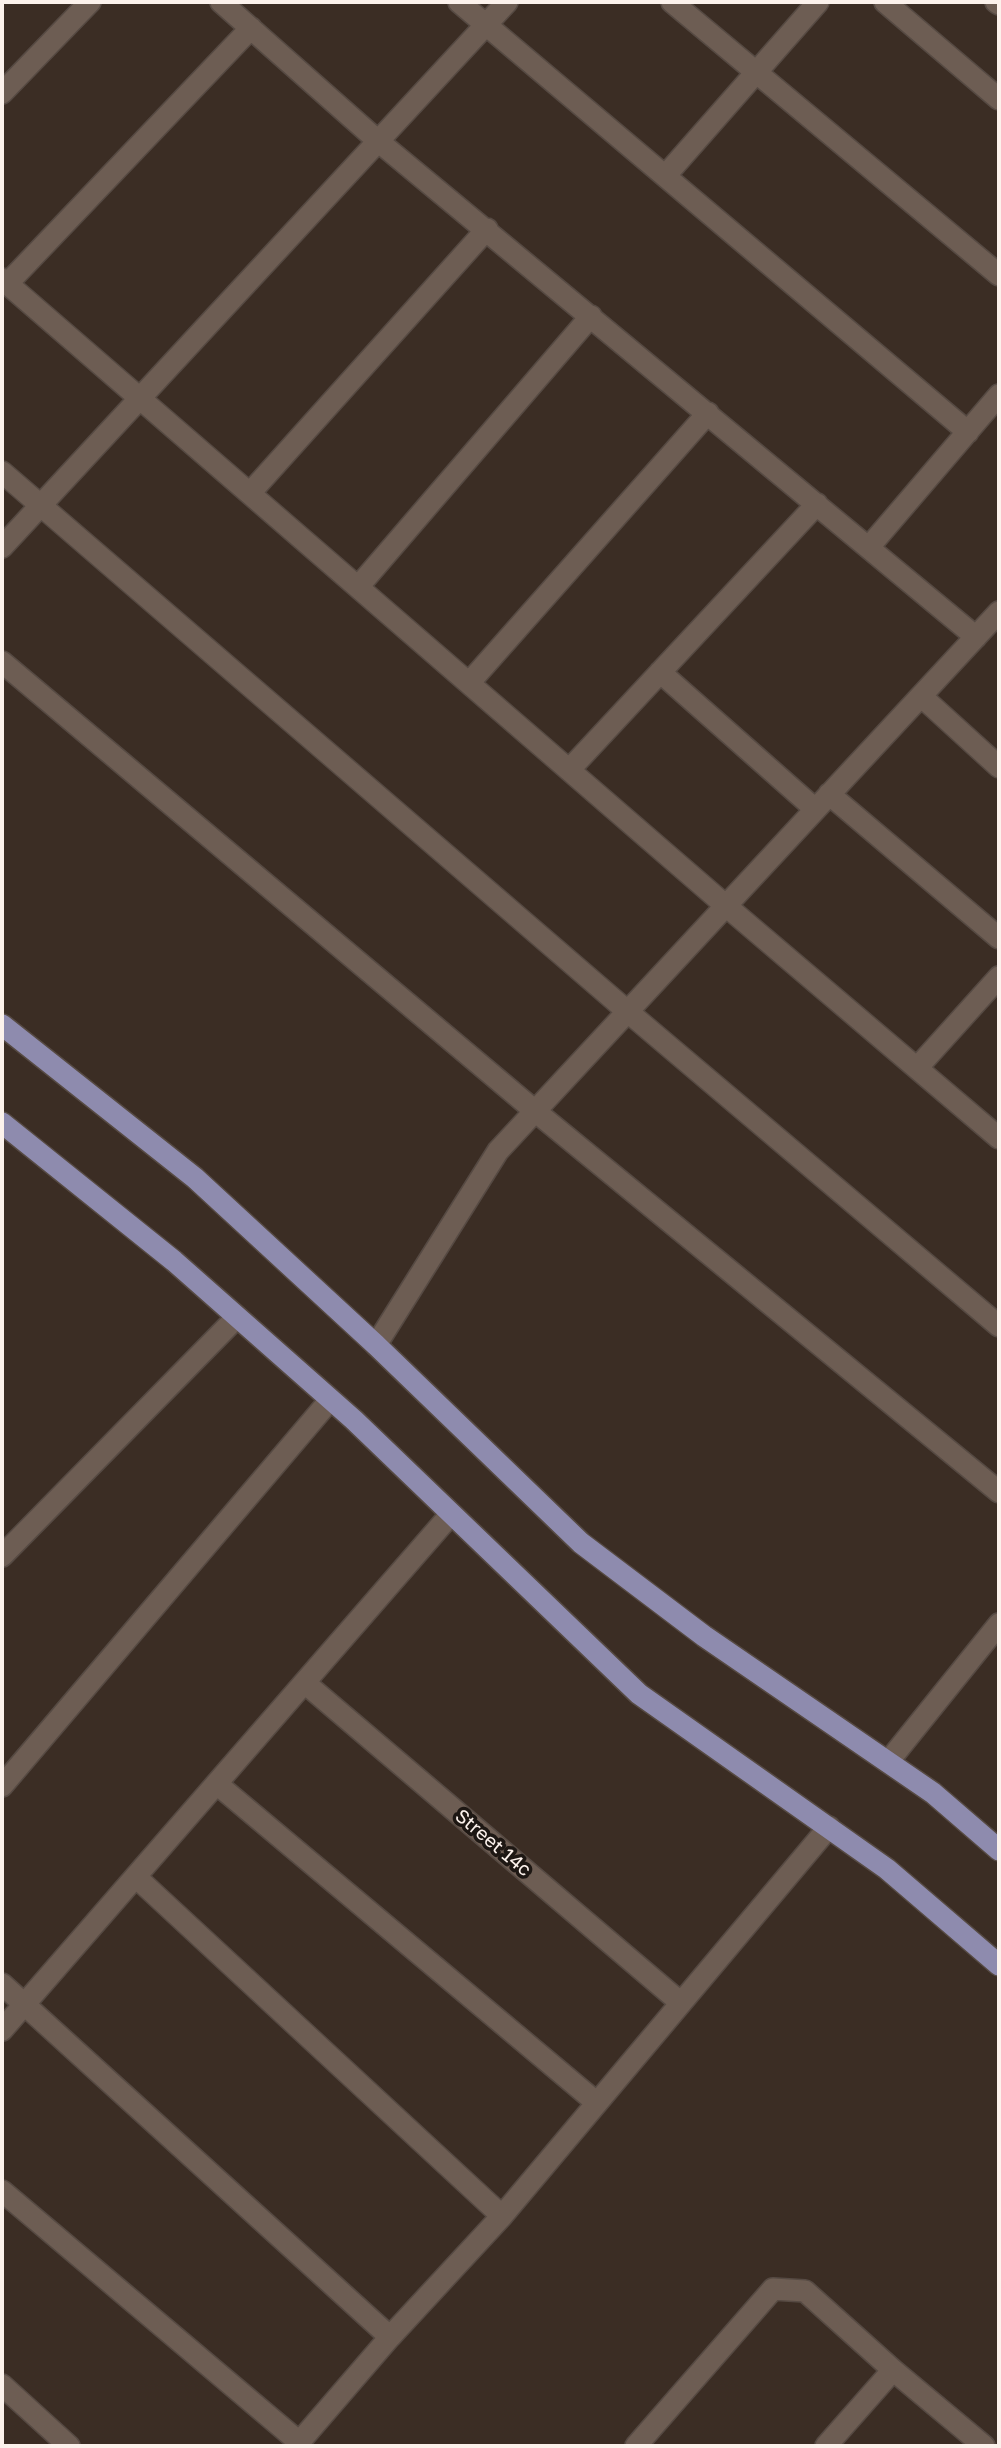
<!DOCTYPE html>
<html>
<head>
<meta charset="utf-8">
<style>
  body { margin:0 }
  #map { position:relative; width:1001px; height:2448px; overflow:hidden; background:#3b2d24; font-family:"Golos Text",sans-serif }
  canvas { display:block }
  .frame { position:absolute; inset:0; border:4px solid #fcf2ec; pointer-events:none }
</style>
</head>
<body>
<div id="map">
<canvas width="1001" height="2448"></canvas>
<div class="frame"></div>
</div>
<script>
const ctx = document.querySelector('canvas').getContext('2d');
ctx.lineJoin = 'round';
function trace(path, color, width, dash) {
  ctx.strokeStyle = color;
  ctx.lineWidth = width;
  ctx.lineCap = dash ? 'butt' : 'round';
  ctx.setLineDash(dash || []);
  ctx.stroke(path);
}
function drawText(font, color, halo, rows, align = 'center') {
  ctx.font = font + ' "Golos Text",sans-serif';
  ctx.lineWidth = 7;
  ctx.setLineDash([]);
  ctx.textBaseline = 'middle';
  ctx.strokeStyle = halo;
  ctx.fillStyle = color;
  for (const [text, x, y, turn = 0] of rows) {
    ctx.save();
    ctx.translate(x, y);
    ctx.rotate((+turn || 0) * Math.PI / 180);
    ctx.textAlign = isNaN(turn) ? turn : align;
    if (halo) ctx.strokeText(text, 0, 0);
    ctx.fillText(text, 0, 0);
    ctx.restore();
  }
}
const minor = new Path2D(`
  M221,2L378,141L976,637
  M459,2L968,432
  M672,2L999,275
  M885,2L999,99
  M996,2L999,4
  M2,93L90,2
  M666,175L818,2
  M2,279L725,905L999,1138
  M7,284L251,28
  M2,472L627,1011L999,1326
  M250,493L487,229
  M2,547L507,2
  M869,547L999,395
  M358,587L591,316
  M2,662L535,1111L999,1492
  M660,672L815,809
  M469,683L708,413
  M921,696L999,767
  M569,770L817,504
  M829,794L999,938
  M917,1068L999,977
  M376,1345L498,1151L999,612
  M2,1556L237,1317
  M305,1683L681,2003
  M888,1762L999,1624
  M217,1784L597,2103
  M2,1786L330,1400
  M136,1877L502,2216
  M2,1984L390,2337
  M2,2030L451,1514
  M2,2191L299,2442
  M2,2385L69,2446
  M296,2446L390,2337L502,2216L829,1827
  M636,2446L773,2289L805,2291L893,2370L984,2446
  M826,2446L893,2370`);
const major = new Path2D(`
  M2,1025L195,1178L376,1345L581,1543L704,1636L933,1793L999,1850
  M2,1123L174,1261L354,1420L639,1694L887,1869L999,1965`);
const streetNames = [
  ["Street 14c",493,1843,40]
];
trace(minor, '#564a43', 24);
trace(major, '#564a43', 24);
trace(minor, '#6d5d53', 21);
trace(major, '#8e8bae', 21);
drawText('19px', '#fcf2ec', '#1d1713', streetNames);
</script>
</body>
</html>
